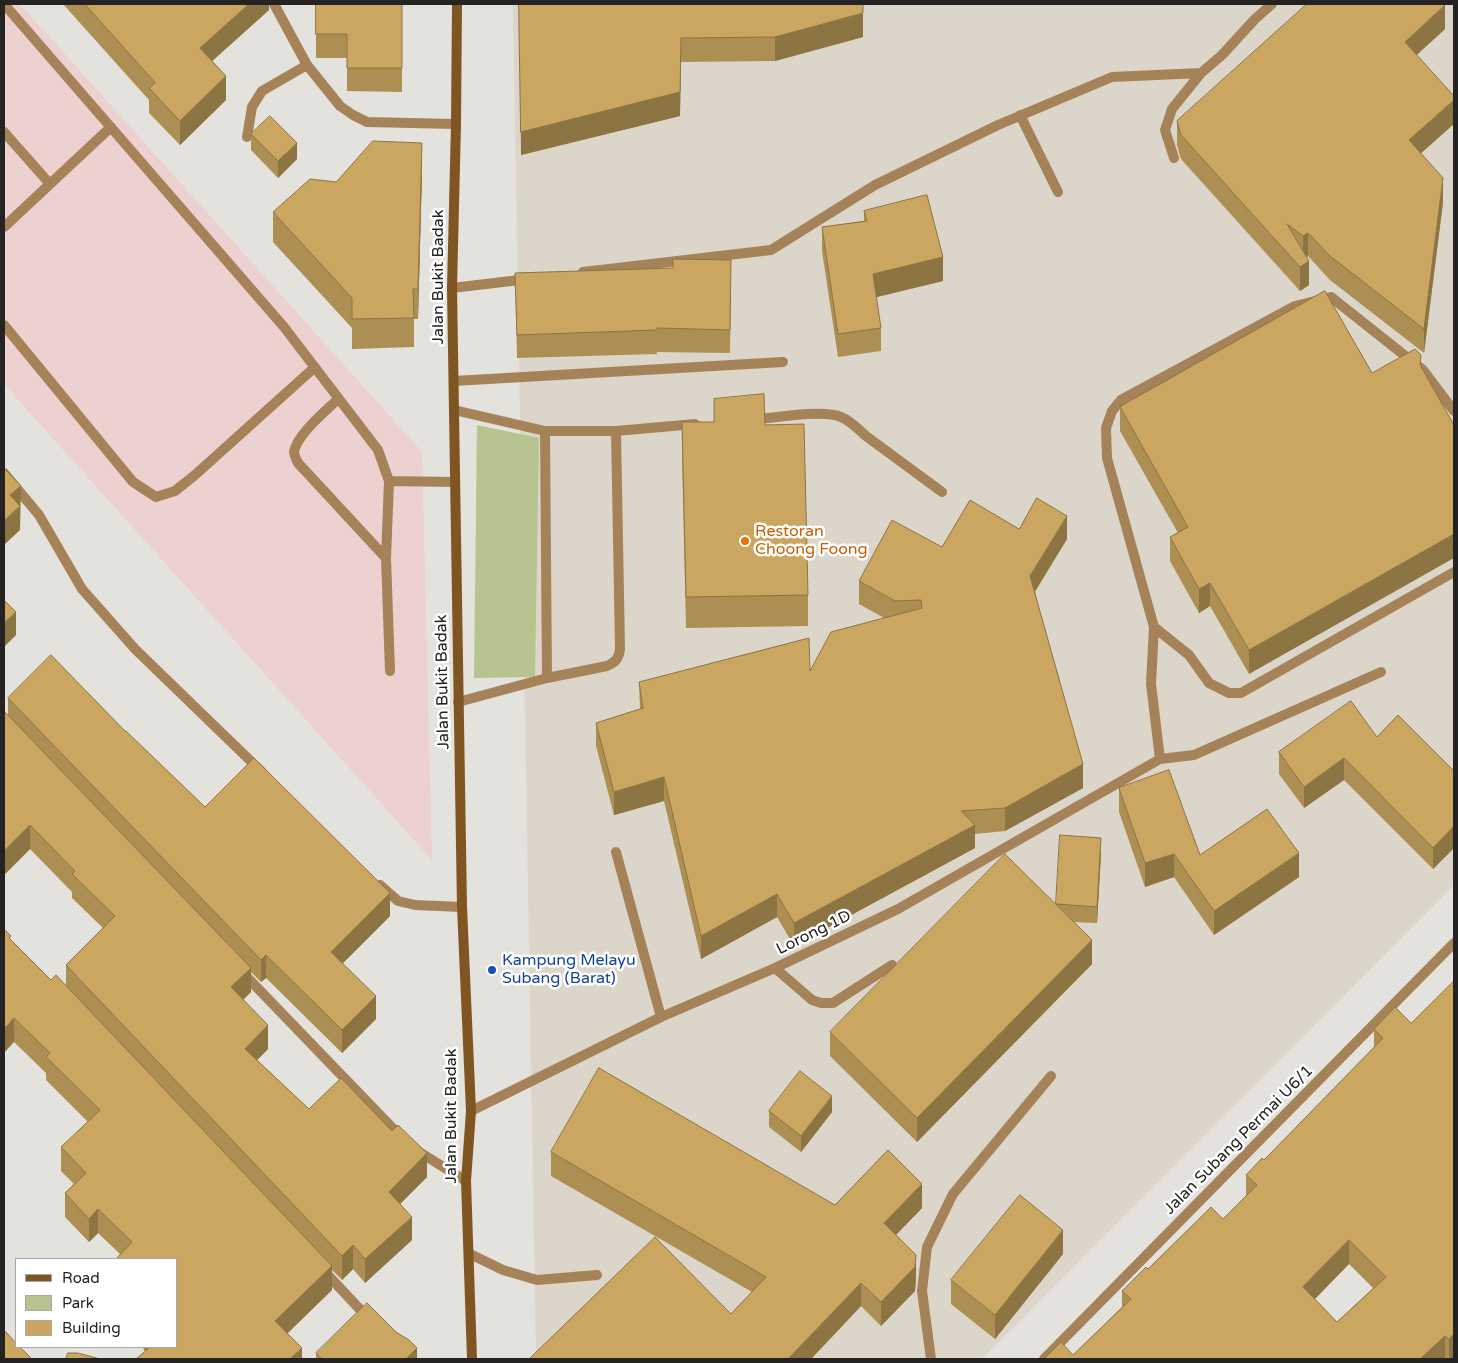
<!DOCTYPE html>
<html>
<head>
<meta charset="utf-8">
<style>
  body { margin:0 }
  #map { position:relative; width:1458px; height:1363px; overflow:hidden; background:#e4e2dd; font-family:"Varela Round",sans-serif }
  canvas { display:block }
  .frame { position:absolute; inset:0; border:5px solid #242321; pointer-events:none }
  .legend { position:absolute; left:15px; top:1258px; width:162px; height:90px; box-sizing:border-box; background:#fff; border:1px solid #a7a7a6; margin:0; padding:6px 9px; list-style:none; font-size:15px; color:#242321 }
  .legend li { display:flex; align-items:center; gap:10px; height:25px }
  .legend b { width:25px; border:1px solid #a7a7a6 }
</style>
</head>
<body>
<div id="map">
<canvas width="1458" height="1363"></canvas>
<div class="frame"></div>
<ul class="legend">
<li><b style="height:6px;background:#7f5622"></b>Road</li>
<li><b style="height:14px;background:#b7c48f"></b>Park</li>
<li><b style="height:14px;background:#caa660"></b>Building</li>
</ul>
</div>
<script>
const ctx = document.querySelector('canvas').getContext('2d');
ctx.lineJoin = 'round';
function paint(path, color) {
  ctx.fillStyle = color;
  ctx.fill(path, 'evenodd');
}
function trace(path, color, width, dash) {
  ctx.strokeStyle = color;
  ctx.lineWidth = width;
  ctx.lineCap = dash ? 'butt' : 'round';
  ctx.setLineDash(dash || []);
  ctx.stroke(path);
}
function drawText(font, color, halo, rows, align = 'center') {
  ctx.font = font + ' "Varela Round",sans-serif';
  ctx.lineWidth = 5;
  ctx.setLineDash([]);
  ctx.textBaseline = 'middle';
  ctx.strokeStyle = halo;
  ctx.fillStyle = color;
  for (const [text, x, y, turn = 0] of rows) {
    ctx.save();
    ctx.translate(x, y);
    ctx.rotate((+turn || 0) * Math.PI / 180);
    ctx.textAlign = isNaN(turn) ? turn : align;
    if (halo) ctx.strokeText(text, 0, 0);
    ctx.fillText(text, 0, 0);
    ctx.restore();
  }
}
const commercial = new Path2D(`
  M4,4H20L422,452L432,860L4,384Z`);
const built = new Path2D(`
  M513,4H1454V885L982,1359H536Z`);
const green = new Path2D(`
  M477,425L539,438L535,677L474,678Z`);
const lane = new Path2D(`
  M4,4L284,327L378,450L389,481L386,558L390,671
  M1020,115L1058,192
  M4,132L50,184
  M247,137L252,107L262,91L307,65
  M1174,158L1165,130L1172,109L1201,73
  M4,227L111,127
  M583,272L771,250L875,185L998,125L1112,77L1201,73L1222,55L1255,19L1272,4
  M452,288L528,279
  M4,325L133,482L156,497L175,491L195,475L315,367
  M454,381L783,362
  M338,399C326,411 297,434 294,452C294,455 296,459 298,463L386,558
  M454,410L545,431H616L695,424
  M1454,411L1423,370L1331,297L1295,306L1121,400L1112,411L1106,428L1107,458L1154,627L1189,655L1209,683L1229,693H1241L1454,572
  M752,420C772,418 825,409 841,417C851,421 858,429 866,436L942,492
  M545,431L547,678L607,666C616,662 619,658 620,649L616,431
  M389,481L455,482
  M1154,627L1151,684L1160,759
  M458,702L547,678
  M616,852L661,1017
  M775,968L812,1000L821,1003H833L892,965
  M471,1111L661,1017L775,968L898,909L1160,759L1194,755L1381,672
  M470,1254L503,1270L537,1280L597,1275
  M931,1359L922,1291L927,1247L953,1194L1051,1076`);
const street = new Path2D(`
  M274,4L307,65L340,106L353,115L367,122L456,124
  M4,473L39,515L82,589L135,649L261,771
  M380,885L398,901L415,905L462,907
  M243,973L403,1139
  M416,1150L466,1181
  M324,1271L369,1319
  M148,1347L160,1359
  M1044,1359L1454,943`);
const secondary = new Path2D(`
  M457,4L456,124L452,288L462,907L471,1111L466,1181L472,1359`);
const wall = new Path2D(`
  M63,4H269V10L212,61L226,100L180,145L149,113V100Z
  M316,4H402V92L347,91V58H316Z
  M519,4L863,37L775,61L681,62L680,116L521,155Z
  M1445,29L1417,55L1421,154L1443,202L1424,353L1330,280L1308,256L1306,258L1309,285L1300,291L1181,159L1177,145V121Z
  M251,134L297,159L278,178L251,150Z
  M422,172L418,319H414V347L352,349V328L273,242V212L336,182Z
  M864,211L943,281L876,297L881,328V351L838,357L822,251V227L864,221Z
  M515,273L731,284L730,353L657,352V354L517,358Z
  M1325,291L1249,674L1210,606L1199,613L1170,561V537L1178,533L1120,431V407Z
  M682,422L765,425L808,595V626L686,628L682,453Z
  M1019,529L1067,539L1035,592L1083,788L1005,831L975,834V848L794,946L777,917L701,959L664,801L614,815L596,746V723L640,709L639,682L810,671L884,618L859,604V581L942,547Z
  M8,698L126,732L205,807L390,916L343,963L376,1019L342,1053L266,978L261,982L251,972V992L243,1000L268,1049L257,1060L309,1109L427,1177L400,1204L412,1240L365,1283L353,1269L342,1280L332,1270V1290L287,1334L302,1359L176,1347V1259H116L120,1254L98,1233L89,1242L65,1217V1193L74,1184L61,1171V1147L88,1122L46,1080V1073L14,1042L11,940L51,980L66,985V965L103,928L72,898V892L30,849L4,875V711L8,716Z
  M1377,737L1454,771V848L1433,869L1344,780L1304,808L1279,774V752Z
  M1119,788L1200,855L1299,877L1214,935L1174,877L1145,887L1119,812Z
  M1101,854L1097,923L1073,922L1092,964L917,1142L830,1056V1032L1056,905Z
  M1395,1007L1453,1359H1044L1073,1355L1122,1307V1291L1148,1269L1223,1219L1246,1196V1175L1264,1160L1374,1048V1029ZM1349,1264L1373,1288L1337,1322L1315,1299Z
  M769,1111L832,1112L801,1152L769,1127Z
  M551,1152L835,1205L922,1208L896,1235L916,1279L915,1291L881,1326L861,1306L811,1359H529L731,1314L752,1292L551,1176Z
  M1063,1254L995,1339L951,1304V1280Z
  M316,1353L417,1359H316Z`);
const shadedWall = new Path2D(`
  M249,4H269V10L200,72V48Z
  M1445,5V29L1405,65V42Z
  M863,13V37L775,61V37Z
  M681,38L680,116L521,155V132Z
  M226,76V100L180,145V121Z
  M1454,100V124L1409,164V140Z
  M297,143V159L278,178V161Z
  M422,143V172L418,319V289Z
  M1443,178V202L1424,353V329Z
  M1308,233V256L1303,260V236Z
  M943,257V281L873,298V274Z
  M1309,261V285L1300,291V267Z
  M21,486L20,530L4,545V521L10,495Z
  M1067,516V539L1030,599V576Z
  M1454,534V558L1249,674V650Z
  M1210,583V606L1199,613V589Z
  M16,612V635L4,647V623Z
  M1344,758V780L1304,808V787Z
  M1083,764V788L1005,831V808Z
  M664,777V801L614,815V792Z
  M30,825V849L4,875V851Z
  M975,825V848L794,946V923Z
  M1454,826V848L1433,869V848Z
  M1101,838V854L1097,923V907Z
  M1299,853V877L1214,935V911Z
  M1174,854V877L1145,887V863Z
  M390,893V916L331,975V952Z
  M777,894V917L701,959V936Z
  M1092,940V964L917,1142V1118Z
  M266,955V978L261,982V960Z
  M251,968V992L231,1011V987Z
  M376,996V1019L342,1053V1030Z
  M14,1018V1042L4,1053V1029Z
  M268,1025V1049L245,1072V1049Z
  M832,1096V1112L801,1152V1136Z
  M427,1153V1177L389,1215V1192Z
  M922,1184V1208L884,1247V1223Z
  M98,1209V1233L89,1242V1219Z
  M412,1217V1240L365,1283V1259Z
  M1063,1230V1254L995,1339V1315Z
  M1349,1240V1264L1303,1311V1287Z
  M353,1245V1269L342,1280V1256Z
  M916,1255V1279L915,1291L881,1326V1302Z
  M332,1266V1290L275,1345V1321Z
  M861,1283V1306L811,1359H788Z
  M1454,1334V1358L1453,1359H1449V1339Z
  M1445,1336V1359H1420Z
  M302,1348V1359H290Z
  M417,1348V1359H406Z`);
const building = new Path2D(`
  M85,4H249L200,48L226,76L180,121L149,88L155,83Z
  M316,4H402V68H347V34H316Z
  M519,4H863V13L775,37L681,38L680,92L521,132Z
  M1307,4H1444L1445,5L1405,42L1454,96V100L1409,140L1443,178L1424,329L1330,256L1308,233L1303,236L1287,224L1309,261L1300,267L1181,135L1177,121Z
  M270,116L297,143L278,161L251,134Z
  M373,141L422,143L418,289H413L414,318L352,319V298L273,212L310,179L336,182Z
  M927,195L943,257L873,274L881,328L838,334L822,227L867,221L864,211Z
  M673,259L731,260L730,330L657,328V330L517,335L515,273L673,268Z
  M1325,291L1372,373L1415,349L1421,355L1420,365L1454,425V534L1249,650L1210,583L1199,589L1170,537L1188,527L1120,407Z
  M764,394L765,425L804,424L808,595L686,597L682,422H714V399Z
  M4,468L21,486L10,495L20,506L4,521Z
  M1037,498L1067,516L1030,576L1083,764L1005,808L961,811L975,825L794,923L777,894L701,936L664,777L614,792L596,723L643,708L639,682L809,638L810,671L831,632L922,608L921,600L895,601L859,581L892,520L942,547L970,500L1019,529Z
  M4,600L16,612L4,623Z
  M51,655L126,732V731L205,807L254,758L390,893L331,952L376,996L342,1030L266,955L261,960L8,698Z
  M1351,701L1377,737L1398,715L1454,771V826L1433,848L1344,758L1304,787L1279,752Z
  M4,711L251,968L231,987L268,1025L245,1049L309,1109L341,1078L392,1131L398,1125L427,1153L389,1192L412,1217L365,1259L353,1245L342,1256L66,965L115,916L72,874L75,871L30,825L4,851Z
  M1169,770L1200,855L1267,809L1299,853L1214,911L1174,854L1145,863L1119,788Z
  M1060,835L1101,838L1097,907L1056,904Z
  M1005,854L1092,940L917,1118L830,1032Z
  M4,929L11,936L9,938L51,980L56,975L332,1266L275,1321L302,1348L290,1359H136L150,1347H176V1259H116L132,1242L98,1209L89,1219L65,1193L86,1173L61,1147L100,1110L46,1057L50,1053L14,1018L4,1029Z
  M1454,981V1334L1449,1339L1445,1336L1420,1359H1044L1061,1342L1073,1355L1131,1299L1122,1291L1146,1267L1148,1269L1211,1207L1223,1219L1257,1185L1246,1175L1262,1158L1264,1160L1383,1038L1374,1029L1395,1007L1411,1023ZM1349,1240L1386,1277L1337,1322L1303,1287Z
  M599,1068L835,1205L888,1150L922,1184L884,1223L916,1255L915,1267L881,1302L861,1283L788,1359H529L655,1237L731,1314L766,1277L551,1152Z
  M800,1071L832,1096L801,1136L769,1111Z
  M1020,1195L1063,1230L995,1315L951,1280Z
  M367,1303L396,1332L409,1340L417,1348L406,1359H322L316,1353Z
  M4,1330L16,1343V1347H20L32,1359H4Z
  M68,1353H78L100,1359H66Z`);
const markers = [
  [745,541,5,"#e8710a"],
  [492,970,5,"#1a4fb4"]
];
const streetNames = [
  ["Jalan Bukit Badak",439,277,-90],
  ["Jalan Bukit Badak",443,682,-91],
  ["Lorong 1D",814,933,-26],
  ["Jalan Bukit Badak",452,1116,-90],
  ["Jalan Subang Permai U6/1",1239,1140,-45]
];
const foodNames = [
  ["Restoran",755,532],
  ["Choong Foong",755,550]
];
const transitNames = [
  ["Kampung Melayu",502,961],
  ["Subang (Barat)",502,979]
];
paint(commercial, '#ecd1d0');
paint(built, '#dcd6ca');
paint(green, '#b7c48f');
trace(lane, '#a68259', 10);
trace(street, '#a68259', 10);
trace(secondary, '#7f5622', 10);
paint(wall, '#ae8f53');
paint(shadedWall, '#8d7443');
paint(building, '#caa660');
trace(building, '#8d7443', 1);
for (const [x, y, r, color] of markers) {
  const dot = new Path2D();
  dot.arc(x, y, r, 0, 2 * Math.PI);
  ctx.fillStyle = color;
  ctx.fill(dot);
  trace(dot, '#fff', 2);
}
drawText('16px', '#242321', '#fff', streetNames);
drawText('16px', '#c56008', '#fff', foodNames, 'left');
drawText('16px', '#164399', '#fff', transitNames, 'left');
</script>
</body>
</html>
